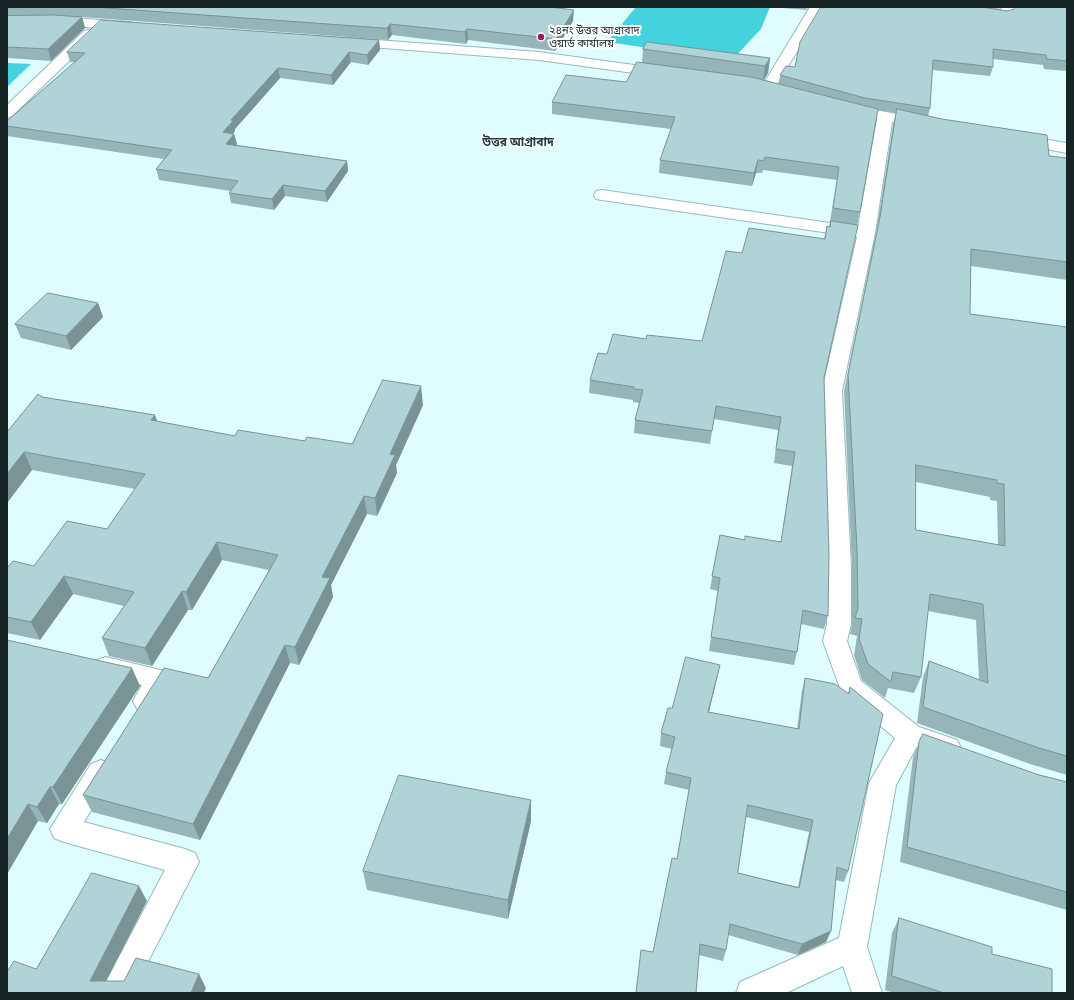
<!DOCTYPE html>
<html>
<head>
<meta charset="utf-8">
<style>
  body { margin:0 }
  #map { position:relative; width:1074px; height:1000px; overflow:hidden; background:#dffcff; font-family:"IBM Plex Serif",serif }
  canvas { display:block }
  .frame { position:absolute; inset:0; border:8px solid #162425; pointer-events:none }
</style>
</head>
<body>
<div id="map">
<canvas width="1074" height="1000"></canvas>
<div class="frame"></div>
</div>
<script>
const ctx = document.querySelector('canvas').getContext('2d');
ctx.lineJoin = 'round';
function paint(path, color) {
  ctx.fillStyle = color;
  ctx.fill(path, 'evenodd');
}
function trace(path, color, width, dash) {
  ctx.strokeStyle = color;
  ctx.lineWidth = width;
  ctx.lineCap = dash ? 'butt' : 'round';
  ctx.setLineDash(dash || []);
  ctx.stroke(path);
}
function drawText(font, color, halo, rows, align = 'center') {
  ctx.font = font + ' "IBM Plex Serif","Noto Sans Bengali",serif';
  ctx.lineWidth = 4;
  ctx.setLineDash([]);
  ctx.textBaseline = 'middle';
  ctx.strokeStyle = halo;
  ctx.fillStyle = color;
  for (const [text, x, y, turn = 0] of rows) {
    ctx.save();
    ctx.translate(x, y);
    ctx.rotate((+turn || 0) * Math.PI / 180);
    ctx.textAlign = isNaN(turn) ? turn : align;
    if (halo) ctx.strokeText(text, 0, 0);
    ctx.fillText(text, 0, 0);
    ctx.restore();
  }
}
const water = new Path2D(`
  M636,7H770L761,29L732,60L607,42Z
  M7,63L31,64L7,87Z`);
const minor = new Path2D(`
  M810,7H824L773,91H763L761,88Z
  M946,7H979L1001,10L1002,7H1016L1010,18L1005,19L953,11Z
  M57,17L128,22L133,23L135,26L133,29L128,30L57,25L7,26V18Z
  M89,30L94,31L96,34L94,37L12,116L7,118V105L84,31Z
  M349,38L539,52L663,69L668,70L670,73L668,76L663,77L539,60L344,45L342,42L344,39Z
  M848,105L924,119L929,121L932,124L929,127L924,129L892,122L875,233L842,391L851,567V624L847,641L861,681L919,727L957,740L961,748L957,756L948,759L916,748L896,785L867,947L882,993H852L843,966L786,993H736L740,982L839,938L869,783L895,738L842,694L823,641L827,624V567L822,391L857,237L602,200L596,199L594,195L596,191L602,190L858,227L877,119L843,112L841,109L843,106Z
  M1019,135L1067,143V153L1014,143L1011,140L1014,137Z
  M106,657L169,672L173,679L155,709L146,712L137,709L133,701L142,685L97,674L93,667L97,660Z
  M101,760L111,764L114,772L84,822L185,849L195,853L199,862L132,993H100L165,870L64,842L54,838L50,829L91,764Z`);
const wall = new Path2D(`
  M7,7H550L573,21L555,51L468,40L466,44L392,35L388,40L82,17L85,28L51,61L7,58Z
  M782,7H809L806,10L782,8Z
  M990,7H1001L1000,8Z
  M1067,7V71L1044,69L1043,65L993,59V67L990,76L932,70L930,108L928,116L1049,156L1067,158V280L971,266L970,314L1067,327V775L1030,764L917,723L923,677L929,661L979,680L976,620L928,611L921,677L914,693L888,688L885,698L862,680L854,655L857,636L850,634L852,624V567L844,391L876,233L893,125L896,113L878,110L860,212L824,378L828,616L824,629L801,624L797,652L794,665L709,651L718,591L710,589L720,535L745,540L781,541L792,466L774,463L778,430L714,419L710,444L634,433L635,420L639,403L633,402V400L589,393L590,380L607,354L646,339L702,341L742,253L824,239L827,226L829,227L837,180L763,170L762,173H756L752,186L659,173L660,160L671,129L552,114V102L626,82L642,63L643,49L770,58L768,73L764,80L779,84L780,75L795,67L1008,11ZM916,482L990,497V500L997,501L998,545L916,530Z
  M379,40L380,50L368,65L351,62L333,85L280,78L235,129V131L233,134H234L237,144L236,145L347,161L348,171L327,202L285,196L274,210L231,203L229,193L231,191L159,180L156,169L164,159L7,136V121L75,62H70L67,52Z
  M98,303L103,317L71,350L21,338L15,324Z
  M42,397L155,415L157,422L235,436L352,444L423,405L396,465L397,473L377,516L367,514L331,585L333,597L299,665L290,663L200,840L92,812L83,795L208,678L269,570L222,560L192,610H188L152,666L109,656L102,638L124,606L73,594L40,640L7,633V568L34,566L107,529L135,489L32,470L7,503V432Z
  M7,640L140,686L62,804H59L47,823L38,821L7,874Z
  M720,665L717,678L709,712L797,729L802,691L805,678L848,693L850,687L848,871L844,882L836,880L831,931L826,942L798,955L728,935L726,950L723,961L699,955L696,993H636L641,950L653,952L677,859L689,790L664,784L666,772L672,749L660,746L661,733L672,708ZM746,817L809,832L798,887L738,873Z
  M919,742L1067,782V910L900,862L913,757Z
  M531,821L508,919L367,890L363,871Z
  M899,918L992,954L1052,993H894L885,990L892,933Z`);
const shadedWall = new Path2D(`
  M574,10L573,21L555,51L556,39Z
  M82,17L85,28L51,61L48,49Z
  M390,24L392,35L388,40L387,28Z
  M467,29L468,40L466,44L465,32Z
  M379,40L380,50L368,65L367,55Z
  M349,52L351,62L333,85L331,75Z
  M770,58L768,73L763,81L765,66Z
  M278,68L280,78L235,129V131L225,143L223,132L231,120Z
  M234,134L237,144L228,154L226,144Z
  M758,160L756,173L752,186L754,173Z
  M347,161L348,171L327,202L325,191Z
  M283,185L285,196L274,210L272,199Z
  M98,303L103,317L71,350L66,336Z
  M421,386L423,405L396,465L397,473L377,516L375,498L390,454Z
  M155,415L161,433L151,420Z
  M24,452L32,470L7,503V474Z
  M364,496L367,514L331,585L333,597L299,665L295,647L322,577Z
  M217,542L222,560L192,610L186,592Z
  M64,576L73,594L40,640L31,622Z
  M182,591L188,610L152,666L145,648Z
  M285,645L290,663L200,840L193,824Z
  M720,665L717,678L706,724L708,712Z
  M132,668L140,686L62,804L53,787Z
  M50,787L59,804L47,823L37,807Z
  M531,800V821L508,919V900Z
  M28,804L38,821L7,874V839Z
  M139,886L147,901L100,993L90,981Z
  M831,931L826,942L798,955L802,944Z
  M199,974L206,988L204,993H191Z`);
const building = new Path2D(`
  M94,7H550L574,10L556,39L467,29L465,32L390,24L387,28Z
  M821,7H981L1008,11L1014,9L1015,7H1067V61L1047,59L1046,55L993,49V67L933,60L930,108L865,98L780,75L786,66L795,67L800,42Z
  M54,15L82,17L48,49L7,47V16Z
  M101,20L379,40L367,55L349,52L331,75L278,68L231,120L233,121L223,132L234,134L226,144L347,161L325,191L283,185L272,199L229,193L238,181L156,169L172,150L7,126V121L85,53L67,52Z
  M647,42L770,58L765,66L643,49Z
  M637,62L751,77L878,109L860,212L833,208L839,167L765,157L764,161L758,160L754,173L660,160L675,117L552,102L566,75L626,82Z
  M897,109L942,119L1047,135L1049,156L1067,158V262L971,249L970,314L1067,327V756L1039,748L923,707L929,661L988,683L983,604L930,594L921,677L893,672L891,682L868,664L859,639L862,619L855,618L858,608L857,550L848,374L880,217ZM916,465L997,480V483L1004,484L1005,546L916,530Z
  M831,221L858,225L824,378L829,554L828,616L803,610L797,652L711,637L720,578L712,576L720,535L745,540V536L781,542L795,452L776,449L781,417L716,406L712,431L635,420L643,390L634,389V387L590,380L598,353L607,354L613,334L646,339L647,335L702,341L726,251L742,253L749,228L825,239L827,226L830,227Z
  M48,293L98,303L66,336L15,324Z
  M383,380L421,386L390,454L395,455L375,498L364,496L322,577L330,578L295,647L285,645L193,824L83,795L164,668L208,678L278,555L217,542L186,592L182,591L145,648L102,638L134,592L64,576L31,622L7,617V568L13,561L34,566L67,521L107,529L145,474L24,452L7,474V432L38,394L42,397L155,415L151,420L235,436L238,430L305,441L307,437L352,444Z
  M7,640L132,668L53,787H50L37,807L28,804L7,839Z
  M686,657L720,665L708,712L799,729L805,678L835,684L849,694L850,687L883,714L848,871L837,867L831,931L802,944L730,924L726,950L700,944L696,993H636L641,950L653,952L672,858L677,859L691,778L666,772L675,737L661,733L668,708H672ZM748,805L813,820L799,888L738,873Z
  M923,734L1039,775L1067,782V892L907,847L919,742Z
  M399,775L531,800L508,900L363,871Z
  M92,873L139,886L90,981H124L136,958L199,974L191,993H7V972L14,961L36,969Z
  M899,918L992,947V954L1052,969V993H944L892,976Z`);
const markers = [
  [541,37,4,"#a01763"]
];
const farPoinames = [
  ["২৪নং উত্তর আগ্রাবাদ",549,31],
  ["ওয়ার্ড কার্যালয়",549,44]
];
const farNeighbourhoodnames = [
  ["উত্তর আগ্রাবাদ",518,143]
];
paint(water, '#43d2de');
trace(minor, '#97babe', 2);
paint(minor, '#fff');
paint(wall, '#96b5b8');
paint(shadedWall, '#7a9496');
paint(building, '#afd3d6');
trace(building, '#7a9496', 1);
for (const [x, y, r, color] of markers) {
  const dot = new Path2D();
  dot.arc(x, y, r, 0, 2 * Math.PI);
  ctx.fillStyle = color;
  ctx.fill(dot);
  trace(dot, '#fff', 1.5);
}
drawText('11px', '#162425', '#fff', farPoinames, 'left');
drawText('bold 12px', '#1e3e41', '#fff', farNeighbourhoodnames);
</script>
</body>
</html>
